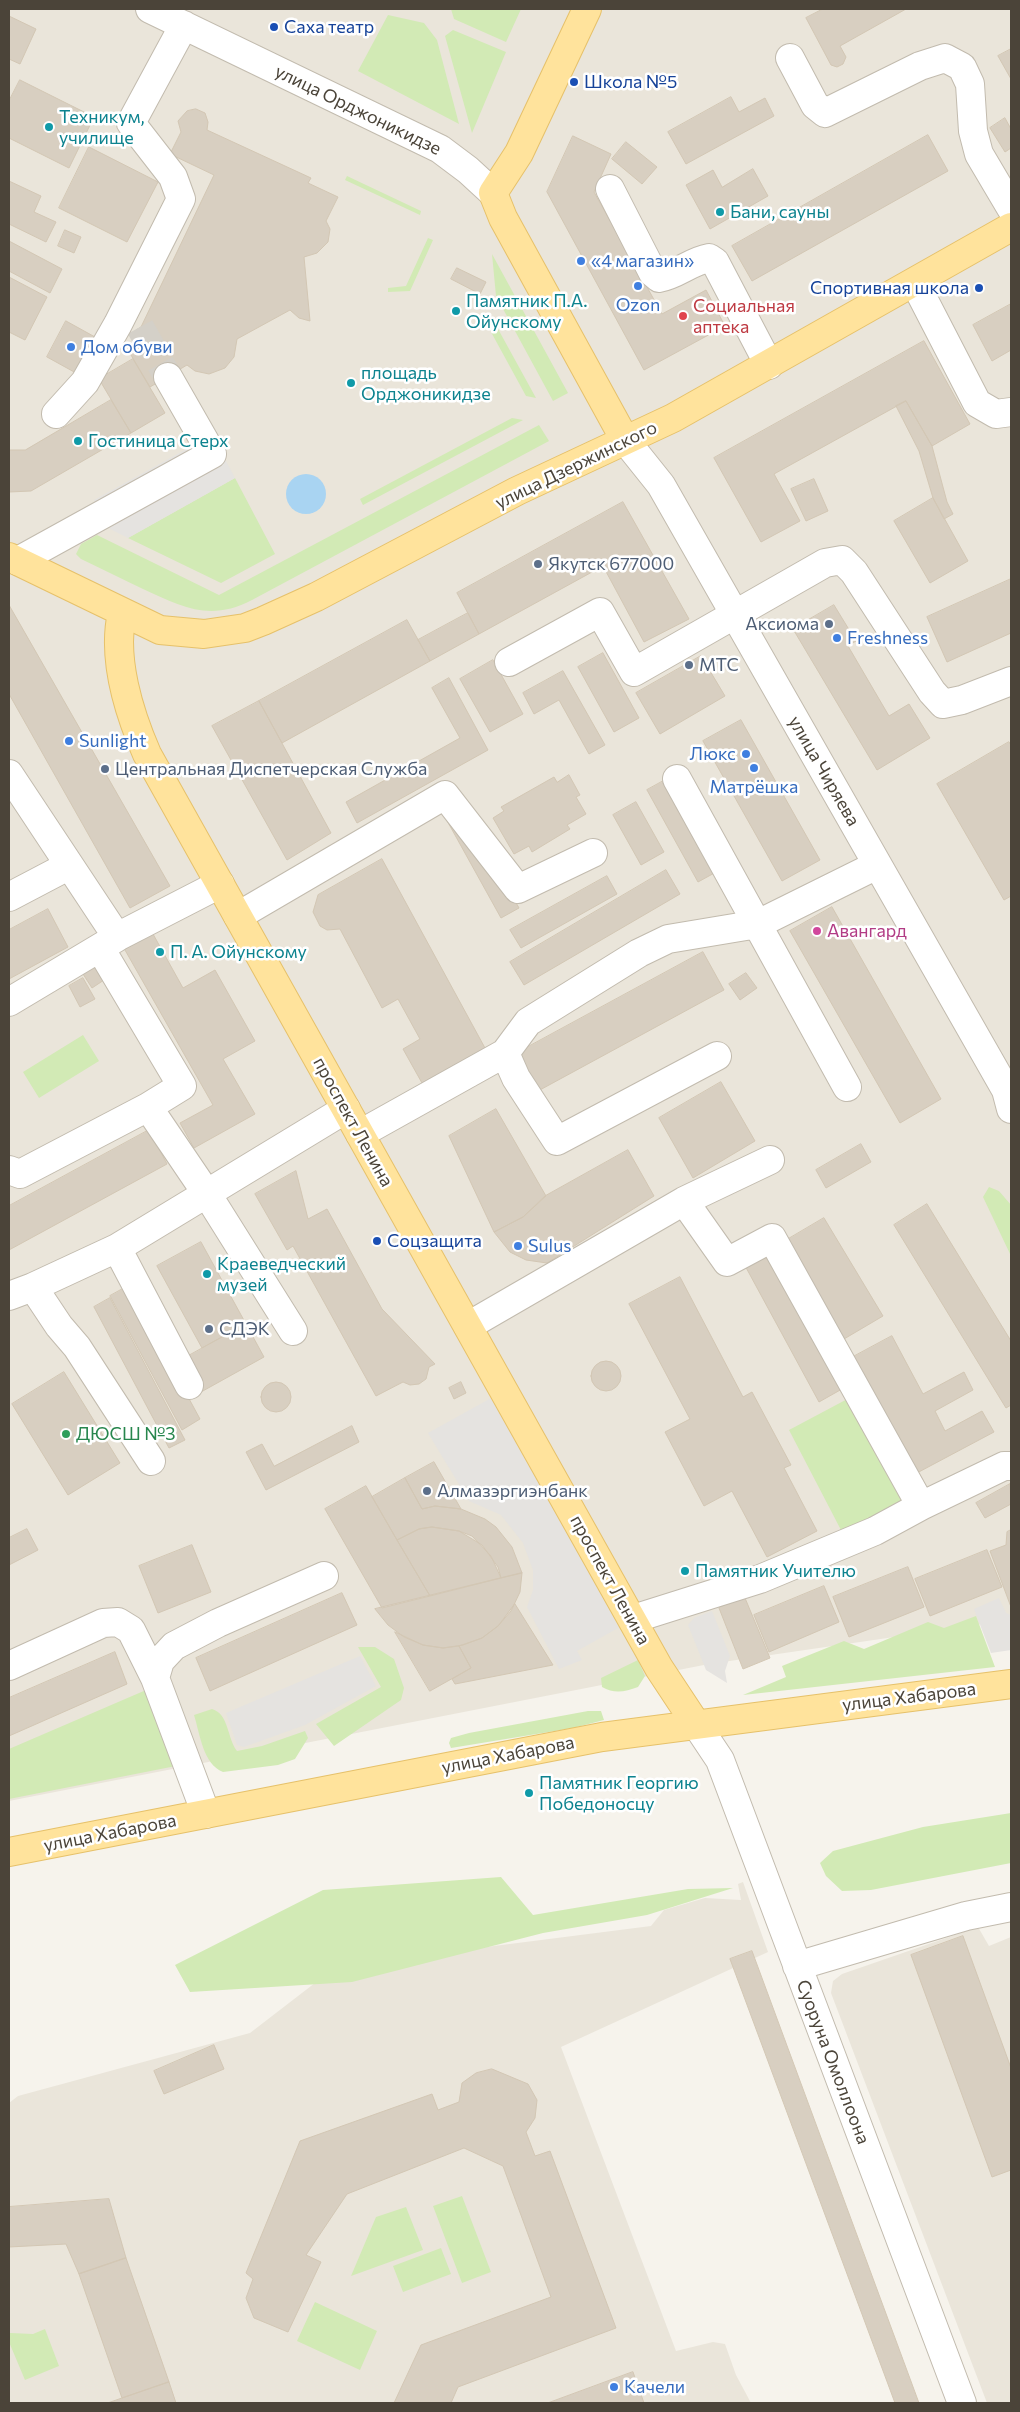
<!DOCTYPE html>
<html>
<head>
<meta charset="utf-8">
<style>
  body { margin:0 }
  #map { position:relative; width:1020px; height:2412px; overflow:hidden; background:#f6f3ec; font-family:Commissioner,sans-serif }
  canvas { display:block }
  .frame { position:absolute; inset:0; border:10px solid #4b4439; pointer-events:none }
</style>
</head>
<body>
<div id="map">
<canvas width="1020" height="2412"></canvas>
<div class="frame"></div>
</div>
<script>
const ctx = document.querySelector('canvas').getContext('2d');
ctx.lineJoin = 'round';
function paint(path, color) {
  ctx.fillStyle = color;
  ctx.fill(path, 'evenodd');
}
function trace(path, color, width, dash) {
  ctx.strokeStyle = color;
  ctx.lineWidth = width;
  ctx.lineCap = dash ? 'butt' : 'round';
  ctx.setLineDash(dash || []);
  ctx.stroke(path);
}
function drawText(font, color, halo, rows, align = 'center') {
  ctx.font = font + ' Commissioner,sans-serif';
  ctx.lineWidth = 5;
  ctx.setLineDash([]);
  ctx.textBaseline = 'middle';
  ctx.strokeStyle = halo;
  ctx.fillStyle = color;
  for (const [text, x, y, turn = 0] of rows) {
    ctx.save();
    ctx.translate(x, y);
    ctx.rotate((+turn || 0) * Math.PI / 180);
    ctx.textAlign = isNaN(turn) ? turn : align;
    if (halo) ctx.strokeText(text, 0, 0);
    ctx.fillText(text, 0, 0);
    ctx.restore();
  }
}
const residential = new Path2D(`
  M9,9H1011V1620L709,1664L9,1801Z
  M743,1882L768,1952L561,2047L676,2351L713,2342L725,2344L736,2375L751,2403H9V2103L18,2096L250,2033L337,1966L651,1926L664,1910L705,1898L741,1900L738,1884Z
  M978,1927L989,1946L1011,1937V2403H987L831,1993L833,1981L842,1974Z`);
const green = new Path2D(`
  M451,9H521L506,42L454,19Z
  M388,15L424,23L437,40L459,124L358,71Z
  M453,30L506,52L472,133L445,36Z
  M347,176L421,211L420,215L345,180Z
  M428,238L433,240L410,291L388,292V288L406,286Z
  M492,254L568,393L553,401L496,296Z
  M492,318L536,398L526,396L491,332Z
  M512,418L523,420L363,505L360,499Z
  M539,425L549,441L252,600C210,622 182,607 143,589C122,579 102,569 81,559L76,554L81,544L97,535L219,595Z
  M235,478L275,554L221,583L128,538Z
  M83,1035L99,1061L39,1098L23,1072Z
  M989,1187L999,1191L1011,1205V1256L983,1197Z
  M853,1396L907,1498L842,1532L789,1430Z
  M976,1616L995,1667L743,1695L786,1677L782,1666L844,1641L864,1649L928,1622L944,1628Z
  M358,1647H375L394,1659L404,1688L401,1700L334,1746L316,1724L381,1687Z
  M638,1660L645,1676L638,1687C625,1692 614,1694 602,1687L601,1678Z
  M160,1684L191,1763L9,1799V1749Z
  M212,1709C229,1714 227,1738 237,1751L262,1746L305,1731L308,1738L295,1759L278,1765L223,1772C203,1764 200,1734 194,1715Z
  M588,1711H601L604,1720L573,1728L451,1748L449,1743L451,1738L469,1733Z
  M1011,1813V1863L871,1890L842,1891L826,1876L820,1863L833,1851L923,1827Z
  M501,1877L533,1915L688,1889L733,1888L647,1915L543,1933L352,1982L190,1992L175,1965L323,1890Z
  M462,2196L491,2272L462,2283L433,2206Z
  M406,2207L423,2250L351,2276L376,2217Z
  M441,2248L451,2274L403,2292L393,2266Z
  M315,2302L377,2331L360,2370L297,2341Z
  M45,2329L59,2366L25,2380L9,2342L10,2333L33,2334Z`);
const parking = new Path2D(`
  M212,435L235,478L128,538L110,529L94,500Z
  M502,1392L627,1623L577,1651L582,1660L559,1669L527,1607L533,1590V1570L523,1543L501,1515L469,1501L428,1433Z
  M999,1598L1006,1613L1011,1615V1650L991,1653L974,1609Z
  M712,1611L730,1656L725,1671L727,1683L706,1670L688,1625L694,1618Z
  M360,1656L376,1686L305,1725L244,1747L237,1745L226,1713Z`);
const water = new Path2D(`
  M286 494a20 20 0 1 1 40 0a20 20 0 1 1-40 0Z`);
const building = new Path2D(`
  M823,9H906L840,46L846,57L843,64L837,67L831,65L806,18Z
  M9,16L36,29L20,64L9,59Z
  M1011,49V79L998,56Z
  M20,80L94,117L69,168L9,138V101Z
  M731,97L739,112L765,98L774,116L686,164L668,132Z
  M196,109L205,113L208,122L207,130L311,178L308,183L338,197L326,221L330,229L328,242L317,253L304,257L310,321L299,318L290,310L237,339L234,357L225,368L209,374L195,371L187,365L150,387L128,350L143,342L136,330L141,327L214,175L170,154L181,132L178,121L187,111Z
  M1005,118L1011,129V148L1005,152L990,128Z
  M928,135L948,171L752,281L732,246Z
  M573,136L611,154L594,192L662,314L706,290L725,326L644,370L547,192Z
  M626,142L657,167L642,184L612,159Z
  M89,147L158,182L127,242L59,208Z
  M753,169L768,196L710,229L686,185L713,170L722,187Z
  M9,181L41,196L34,212L56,222L46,242L9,224Z
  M65,230L81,237L74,253L58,246Z
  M9,241L62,269L50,293L9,271Z
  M457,268L486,282L480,294L451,279Z
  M9,277L47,297L25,340L9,332Z
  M1011,304V350L992,361L973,325Z
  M66,321L95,337L76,373L47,357Z
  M924,341L970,424L932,446L906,401L774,474L800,521L761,542L714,458Z
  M133,359L165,413L131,433L99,379Z
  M111,400L131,433L31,491L9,492V450H25Z
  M906,401L932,446L947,502L953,514L944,519L933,498L919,451L896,406Z
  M814,479L828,511L806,521L791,489Z
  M933,498L968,561L930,583L894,521Z
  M623,502L689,619L644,642L603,566L479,634L457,593Z
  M1011,579V633L947,662L927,617Z
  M9,605L170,886L130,908L9,694Z
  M834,605L856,641L848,646L889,716L909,704L930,738L877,770L793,629Z
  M468,613L479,634L430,661L418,640Z
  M407,620L430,661L282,743L259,701Z
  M603,653L639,718L614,732L578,667Z
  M701,656L725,696L660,734L636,693Z
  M493,660L523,714L490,732L460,679Z
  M563,671L605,745L589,754L559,700L534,714L523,693Z
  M449,678L488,750L357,823L346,802L460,738L432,688Z
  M259,701L331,833L287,860L212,726Z
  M741,720L820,860L782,881L703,741Z
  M1009,742L1011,745V896L1004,900L937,784Z
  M569,775L580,795L576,797L586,814L567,825L570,829L532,852L529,846L514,854L493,818L504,811L501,807L554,777L557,782Z
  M667,779L718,871L698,882L647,790Z
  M636,802L664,852L641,865L613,815Z
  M463,807L519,908L501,918L445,817Z
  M382,859L485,1048L422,1083L403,1049L420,1039L398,999L382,1008L340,929L327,930L320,926L313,912L318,895Z
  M666,870L680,894L524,985L510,962Z
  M607,876L617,894L521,948L510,930Z
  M832,907L941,1099L900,1123L790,931Z
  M48,909L68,947L9,979V930Z
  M153,934L183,988L215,970L255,1041L223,1059L255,1114L194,1148L180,1123L213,1105L125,950Z
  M703,952L724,990L538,1091L517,1053Z
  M95,966L104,980L92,988L83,974Z
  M746,973L757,988L740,1000L729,984Z
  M83,978L95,999L80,1007L69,986Z
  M721,1082L755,1141L693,1178L659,1118Z
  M496,1109L546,1196L523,1217L494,1232L449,1136Z
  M149,1130L167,1164L9,1250V1206Z
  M861,1144L871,1162L826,1188L816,1170Z
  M628,1150L654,1196L563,1253L547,1263L526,1260L510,1252L494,1232L523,1217L545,1196Z
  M296,1171L308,1219L327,1209L382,1309L435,1364L429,1367L426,1379L419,1384L410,1385L403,1382L376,1396L293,1246L287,1250L255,1194Z
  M927,1204L1011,1341V1405L1006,1408L894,1225Z
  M824,1218L883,1316L844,1339L785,1241Z
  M201,1242L246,1324L202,1348L157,1266Z
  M766,1249L842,1389L819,1402L743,1262Z
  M680,1277L743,1397L752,1392L791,1465L784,1468L817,1531L767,1557L732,1491L704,1506L665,1432L690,1419L629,1304Z
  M128,1286L200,1419L182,1430L110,1296Z
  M110,1298L185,1440L169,1448L94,1307Z
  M246,1324L264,1357L201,1392L183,1359Z
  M892,1336L923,1394L964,1372L973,1390L935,1411L945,1431L982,1411L994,1432L915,1474L853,1357Z
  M591 1376a15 15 0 1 1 30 0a15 15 0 1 1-30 0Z
  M64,1372L120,1463L68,1495L12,1404Z
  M261 1397a15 15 0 1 1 30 0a15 15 0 1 1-30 0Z
  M461,1382L466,1393L454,1399L449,1388Z
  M352,1426L359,1442L266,1490L246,1452L262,1444L274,1466Z
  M434,1462L461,1509L435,1506L422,1509L405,1478Z
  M405,1478L422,1509L435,1506L461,1509L485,1519L496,1527L512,1547L522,1573L501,1578L498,1567L482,1545L459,1531L432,1527L419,1529L397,1540L372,1497Z
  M1010,1484L1011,1504L985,1518L976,1503Z
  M366,1486L397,1540L430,1596L382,1608L325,1509Z
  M432,1527L459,1531L472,1536L491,1556L501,1578L430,1596L397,1540L419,1529Z
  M27,1529L38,1550L9,1565V1538Z
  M1011,1530V1607L990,1551L1006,1545L1007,1532Z
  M192,1545L211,1592L158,1613L139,1566Z
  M987,1550L1002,1587L930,1616L915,1579Z
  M908,1567L924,1607L849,1637L833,1597Z
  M522,1573L520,1592L511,1611L498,1626L482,1638L463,1645L443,1648L423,1645L404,1637L388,1625L375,1609Z
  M824,1586L839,1622L769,1652L754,1615Z
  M342,1593L357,1625L210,1691L196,1658Z
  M745,1598L770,1658L743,1669L719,1608Z
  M515,1604L553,1665L455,1684L452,1679L471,1668L459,1646L482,1638L498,1626Z
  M395,1632L423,1645L443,1648L459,1646L471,1668L430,1691Z
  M115,1652L127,1684L9,1736V1698Z
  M963,1936L1011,2068V2170L992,2177L911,1955Z
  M752,1951L919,2403H895L730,1959Z
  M214,2045L224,2069L164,2094L154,2071Z
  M492,2069L528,2084L537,2100L535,2118L526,2132L535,2156L550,2151L616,2328L458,2387L451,2403H394L421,2345L551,2297L503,2166L464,2148L347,2194L306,2255L321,2262L288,2332L254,2318L246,2298L253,2279L246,2273L300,2141L432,2094L438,2110L459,2102L462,2083L476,2073Z
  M109,2199L126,2258L79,2274L66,2244L9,2247V2207Z
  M126,2258L169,2382L122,2398L79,2274Z
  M633,2372L644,2403H548Z
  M169,2382L176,2403H108Z`);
const minorTunnel = new Path2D(`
  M140,327L168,377`);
const minor = new Path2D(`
  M150,9L440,149L468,170L493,193
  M790,58L815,105L825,113L920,66L945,58L962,67L970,84L973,131L979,154L1011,208
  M610,189L653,273L659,278C677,275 691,261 709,258L715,262L769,365
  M915,283L977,403L996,414L1011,412
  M56,414L85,382L118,324L181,199L173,177L131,123L184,25
  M625,440L661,485L1006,1090L1011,1109
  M18,561L212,454L168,377
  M509,662L600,612L634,672L825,563L842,560L854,572L932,692L943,704L962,700L1011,681
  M9,774L117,937L220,884
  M677,779L847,1087
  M9,897L68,866
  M238,916L445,795L518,889L593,853
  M9,1002L116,938
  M505,1053L516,1078L557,1141L717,1056
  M148,1107L207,1194L293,1331
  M360,1134L505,1053L528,1022L639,953L668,939L758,924L877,865
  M9,1170L20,1174L148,1107L182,1086L100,948
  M684,1201L727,1262L772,1238L921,1506L1004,1466H1011
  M117,1248L189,1385
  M9,1296L33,1287
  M468,1326L684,1201L770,1160
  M151,1461L77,1347L59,1326L33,1287L117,1248L346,1109
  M633,1619L760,1579L875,1531L921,1506
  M9,1666L103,1623L118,1622L131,1630L155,1678
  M696,1724L720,1760L962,2403
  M206,1814L155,1678L160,1661L174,1646L218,1623L324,1576
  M797,1966L966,1916L1011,1907`);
const major = new Path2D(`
  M587,9L519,153L493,193L503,218L625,440
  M9,557L160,630L204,634L245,628L263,621L316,597L517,491L673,418L1011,227
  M122,613C112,658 129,713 147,754L659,1668L696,1724
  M9,1852L602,1737L1011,1684`);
const markers = [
  [274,27,5,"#1a4fb4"],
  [574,82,5,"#1a4fb4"],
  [49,127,5,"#0f9aa8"],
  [720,212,5,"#0f9aa8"],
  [581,261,5,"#3f7fe0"],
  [638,286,5,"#3f7fe0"],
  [979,288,5,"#1a4fb4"],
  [456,311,5,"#0f9aa8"],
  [683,316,5,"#e0444e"],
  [71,347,5,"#3f7fe0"],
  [351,383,5,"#0f9aa8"],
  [78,441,5,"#0f9aa8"],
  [538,564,5,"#5c6f8a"],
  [829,624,5,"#5c6f8a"],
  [837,638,5,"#3f7fe0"],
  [689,665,5,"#5c6f8a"],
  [69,741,5,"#3f7fe0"],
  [746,754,5,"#3f7fe0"],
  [754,768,5,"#3f7fe0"],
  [105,769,5,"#5c6f8a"],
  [817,931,5,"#d1479c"],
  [160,952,5,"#0f9aa8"],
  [377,1241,5,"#1a4fb4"],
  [518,1246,5,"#3f7fe0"],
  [207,1274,5,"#0f9aa8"],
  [209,1329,5,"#5c6f8a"],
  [66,1434,5,"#2e9e5b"],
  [427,1491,5,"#5c6f8a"],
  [685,1571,5,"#0f9aa8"],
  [529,1793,5,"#0f9aa8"],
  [614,2387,5,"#3f7fe0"]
];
const transitNames = [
  ["Саха театр",284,27],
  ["Школа №5",584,82],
  ["Спортивная школа",969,288,"right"],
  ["Соцзащита",387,1241]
];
const streetNames = [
  ["улица Орджоникидзе",358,110,26],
  ["улица Дзержинского",576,465,-26],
  ["улица Чиряева",824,771,60],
  ["проспект Ленина",353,1122,61],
  ["проспект Ленина",610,1580,61],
  ["улица Хабарова",909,1697,-7],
  ["улица Хабарова",508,1755,-11],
  ["улица Хабарова",110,1833,-11],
  ["Суоруна Омоллоона",833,2062,69]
];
const cultureNames = [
  ["Техникум,",59,117],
  ["училище",59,138],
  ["Бани, сауны",730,212],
  ["Памятник П.А.",466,301],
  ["Ойунскому",466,322],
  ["площадь",361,373],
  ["Орджоникидзе",361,394],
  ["Гостиница Стерх",88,441],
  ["П. А. Ойунскому",170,952],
  ["Краеведческий",217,1264],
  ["музей",217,1285],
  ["Памятник Учителю",695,1571],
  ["Памятник Георгию",539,1783],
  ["Победоносцу",539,1804]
];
const shopNames = [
  ["«4 магазин»",591,261],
  ["Ozon",638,305,"center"],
  ["Дом обуви",81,347],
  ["Freshness",847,638],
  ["Sunlight",79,741],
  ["Люкс",736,754,"right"],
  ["Матрёшка",754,787,"center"],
  ["Sulus",528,1246],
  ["Качели",624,2387]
];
const healthNames = [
  ["Социальная",693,306],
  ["аптека",693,327]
];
const serviceNames = [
  ["Якутск 677000",548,564],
  ["Аксиома",819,624,"right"],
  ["МТС",699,665],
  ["Центральная Диспетчерская Служба",115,769],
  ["СДЭК",219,1329],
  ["Алмазэргиэнбанк",437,1491]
];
const hotelNames = [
  ["Авангард",827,931]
];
const leisureNames = [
  ["ДЮСШ №3",76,1434]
];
paint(residential, '#eae5da');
paint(green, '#d2eab5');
paint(parking, '#e5e3e0');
paint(water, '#a9d4f2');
paint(building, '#d8cfc1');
trace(building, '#d3c7b4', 1);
trace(minorTunnel, '#d4d0c8', 28, [28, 14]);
trace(minor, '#c2bbae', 30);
trace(major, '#e6c16a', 30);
trace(minor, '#fff', 28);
trace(major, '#ffe39c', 28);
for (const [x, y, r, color] of markers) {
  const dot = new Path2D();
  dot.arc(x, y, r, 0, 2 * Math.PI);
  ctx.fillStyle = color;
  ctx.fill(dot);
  trace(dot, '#fff', 2);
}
drawText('18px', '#164399', '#fff', transitNames, 'left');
drawText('18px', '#4b4439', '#fff', streetNames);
drawText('18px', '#0d838f', '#fff', cultureNames, 'left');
drawText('18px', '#366cbe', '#fff', shopNames, 'left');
drawText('18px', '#be3a42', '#fff', healthNames, 'left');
drawText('18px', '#4e5e75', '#fff', serviceNames, 'left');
drawText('18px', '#b23c85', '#fff', hotelNames, 'left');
drawText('18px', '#27864d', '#fff', leisureNames, 'left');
</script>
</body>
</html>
